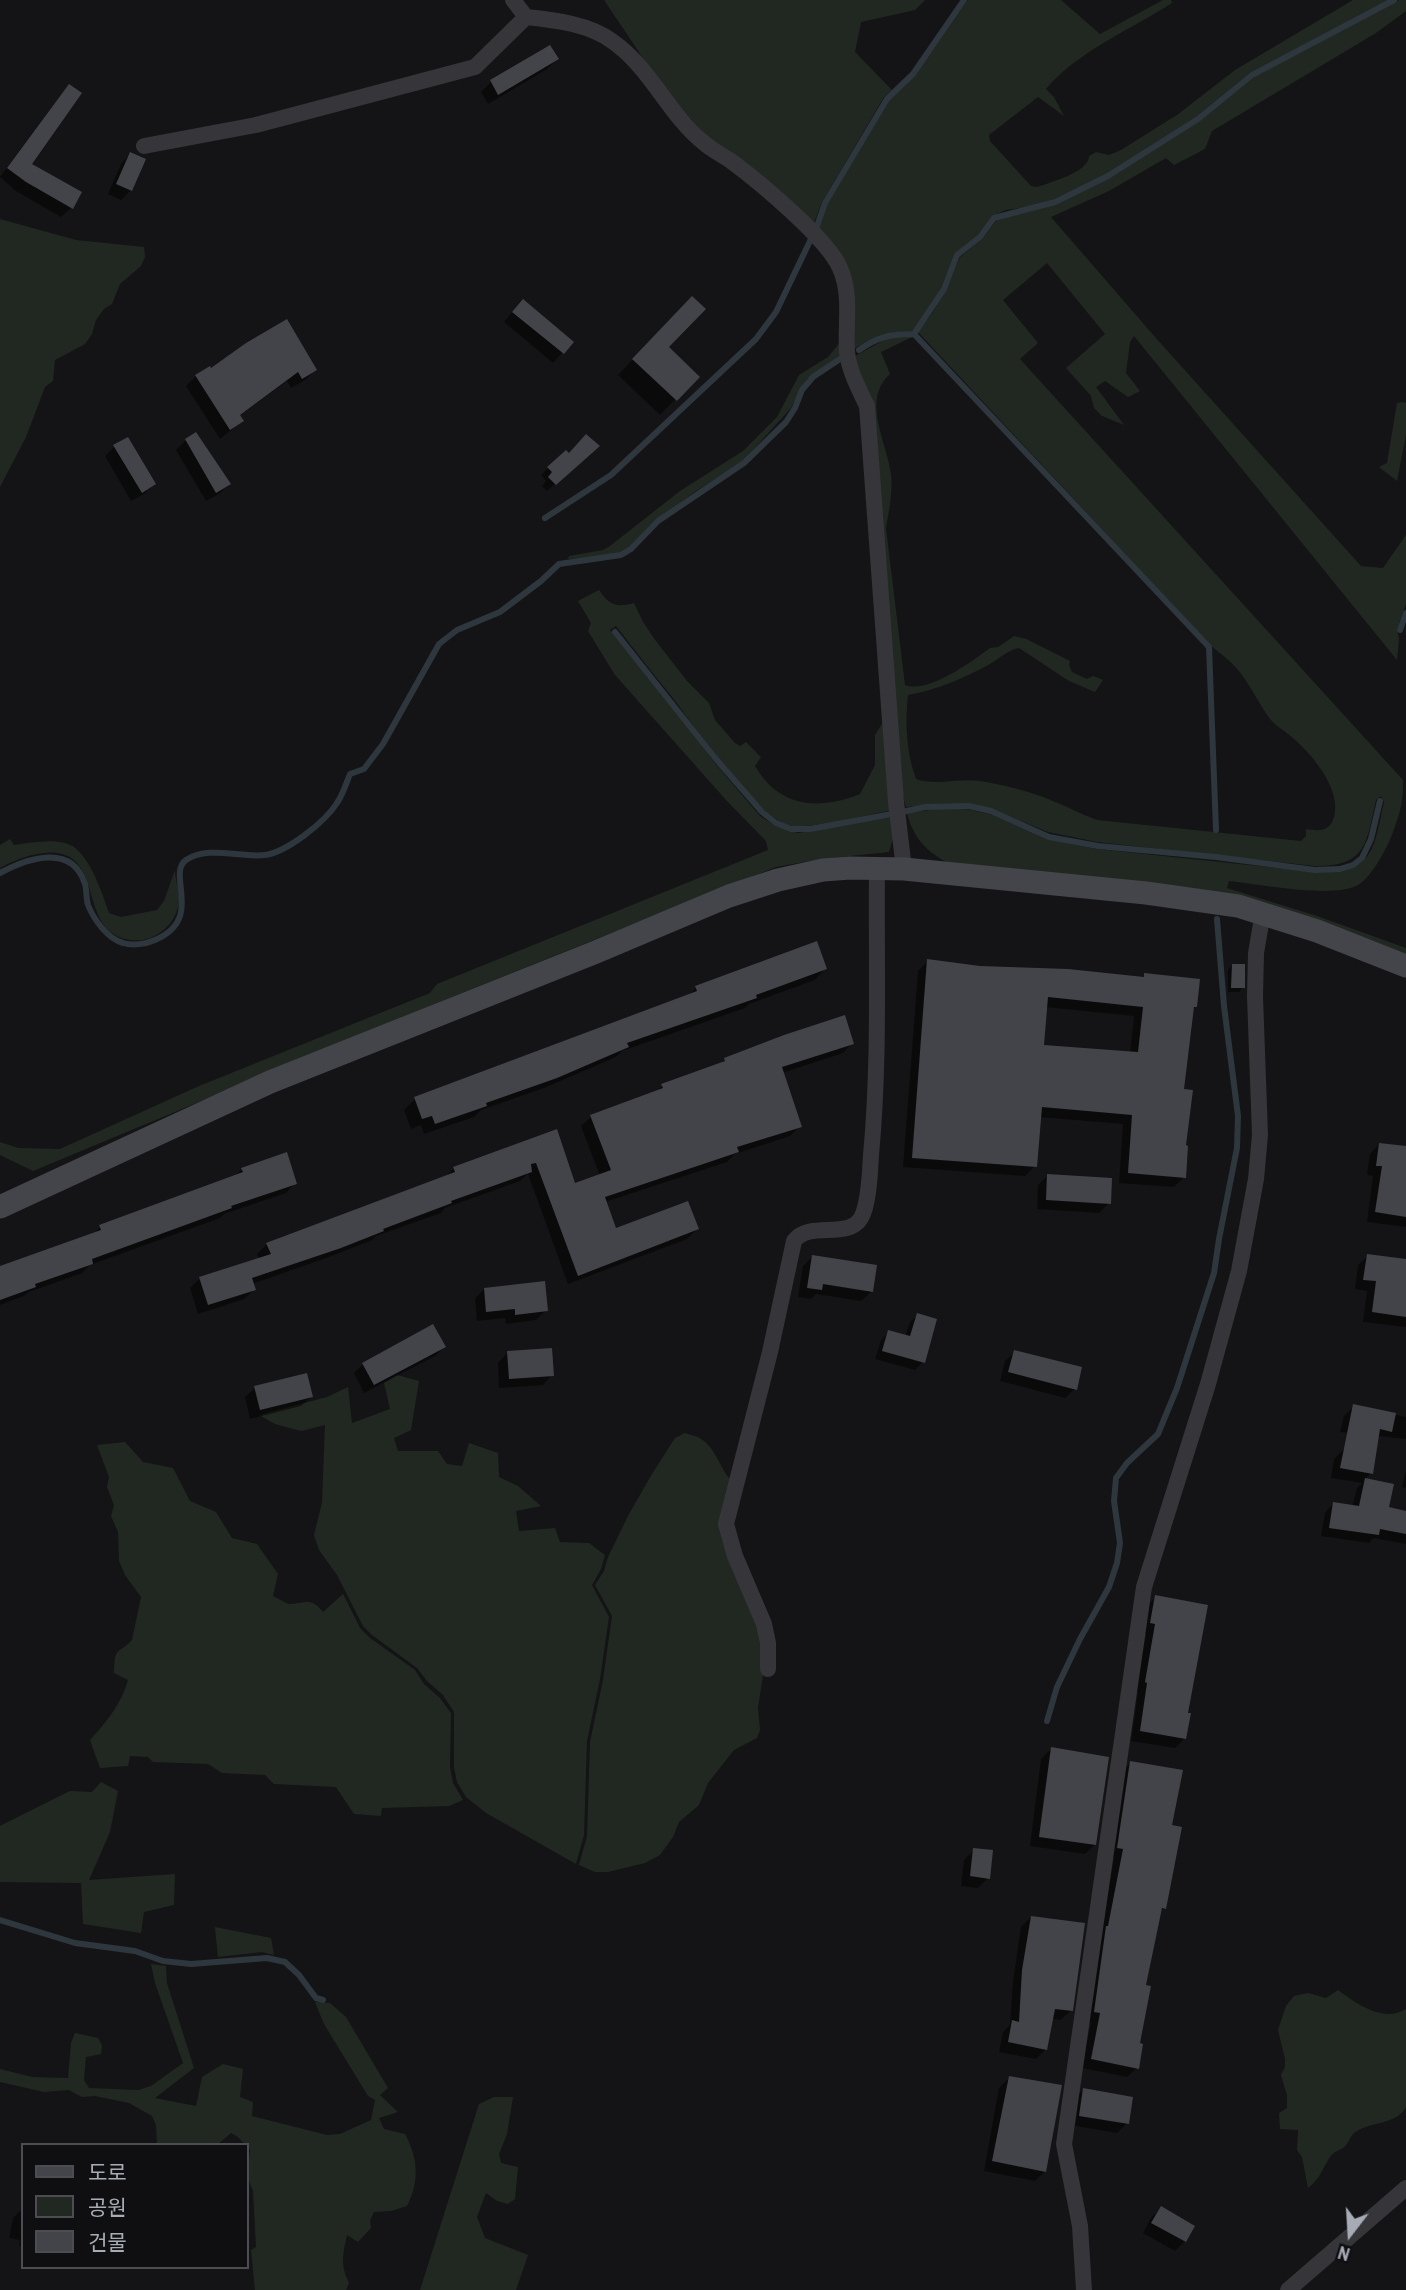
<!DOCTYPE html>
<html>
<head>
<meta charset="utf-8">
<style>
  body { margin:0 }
  #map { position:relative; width:1406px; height:2290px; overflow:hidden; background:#141416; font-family:"Archivo Narrow","Noto Sans KR",sans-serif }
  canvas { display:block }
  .legend { position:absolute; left:21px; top:2143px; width:228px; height:126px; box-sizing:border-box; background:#0f0f11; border:2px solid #4c4d53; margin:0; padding:9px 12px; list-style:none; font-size:21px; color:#a7abb5 }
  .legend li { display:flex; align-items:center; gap:14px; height:35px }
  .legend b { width:35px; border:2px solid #4c4d53 }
  .north { position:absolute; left:1315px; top:2199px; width:70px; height:70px; -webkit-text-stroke:5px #0f0f11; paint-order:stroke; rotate:197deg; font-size:19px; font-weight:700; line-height:28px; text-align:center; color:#a7abb5 }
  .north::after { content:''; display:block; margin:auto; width:24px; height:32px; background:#a7abb5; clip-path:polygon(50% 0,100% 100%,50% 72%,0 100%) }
</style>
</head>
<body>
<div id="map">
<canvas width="1406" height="2290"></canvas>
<ul class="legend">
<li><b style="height:9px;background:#44454a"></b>도로</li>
<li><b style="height:19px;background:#212821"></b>공원</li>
<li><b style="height:19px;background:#434449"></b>건물</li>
</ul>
<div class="north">N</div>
</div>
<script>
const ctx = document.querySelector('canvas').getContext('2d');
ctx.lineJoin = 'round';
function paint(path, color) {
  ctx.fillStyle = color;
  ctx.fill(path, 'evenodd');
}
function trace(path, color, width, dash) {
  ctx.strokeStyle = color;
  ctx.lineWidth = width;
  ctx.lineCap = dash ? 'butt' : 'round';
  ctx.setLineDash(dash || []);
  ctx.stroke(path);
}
const green = new Path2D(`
  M604,0H925L915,10L861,22L855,52L892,90L884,97L822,202L812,228L714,144L665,91Z
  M968,0H1061L1100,34L1163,0H1171L1172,3C1130,30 1078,51 1046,89L1054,97L1064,116L1038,97L989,135L990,141L1031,186L1037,187C1051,182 1089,172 1089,156L1096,152L1109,155L1121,150L1177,115L1235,70L1353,0H1389L1251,72L1196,117L1107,174L1054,199L1028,207L1006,210L992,216L978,235L955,254L941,288L913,332C886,331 877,335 854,349V320L818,230L827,205L889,101L915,76Z
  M1399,0H1406V11L1376,33L1212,131L1205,149L1174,165L1166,158L1109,191L1051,217L1155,337L1361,566L1383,568L1406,535V604L1397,629L1399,639L1397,660L1134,336L1130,342L1126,373L1140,391L1128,397L1105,381L1096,387L1124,425L1102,416L1094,408L1091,396L1066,368L1105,334L1047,263L1003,300L1038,343L1020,359L1403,780C1404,803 1398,820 1389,842C1382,856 1371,877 1358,885C1333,899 1259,884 1229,881L1227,888L1317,916L1406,948V957L1169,887L946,862C925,850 913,837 907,813L946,808L971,810L993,815L1051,840L1097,849L1315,872C1373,873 1373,853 1384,802L1381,796L1376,800C1366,844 1367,866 1315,866L1097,842L1048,832L992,809L972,804H933L906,807L902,793L859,378L855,356L890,337H912L881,352L890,374C861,400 887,442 891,474C893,491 889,511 886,528L905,685C928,694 971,662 990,648L998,647L1014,636L1026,639L1070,661L1069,665L1072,672L1087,679L1093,676L1103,680L1095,692L1069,681L1019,648C1008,650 1000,658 990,664C964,678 937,690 908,695C905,723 906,752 916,779C935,786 959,778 980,781C1003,785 1026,790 1048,799C1065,805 1080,814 1097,820L1301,841L1306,836V829C1318,831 1328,832 1333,820C1345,791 1309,750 1288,734C1282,729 1276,726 1271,720C1260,706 1253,690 1242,675C1234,663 1222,655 1211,646L918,332L933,312L946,290L960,257L982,239L996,221L1007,216L1029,212L1056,204L1110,178L1199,121L1254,77Z
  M0,219L76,240L144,247L145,257L141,266L120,284L112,304L104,309L96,320L92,334L85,344L55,360L53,381L45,387L26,437L0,487Z
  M842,340L844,353L806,380L791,408L742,462L696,491L654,521L628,549L620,555L568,559L569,556L603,550L610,546L680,491L743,451L777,417L799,375L828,357Z
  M1403,402L1406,403V435L1397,481L1379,467L1387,463L1397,403Z
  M599,590C609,605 616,608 634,603L643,622L656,641L687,681L709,703L715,720L735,743L740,746L746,742L761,757L755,766C779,807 817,811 860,794L875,765V735L885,719L893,810C871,814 810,829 792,826C755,818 699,733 676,702C656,677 636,652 616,626L610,630L673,707L713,761L760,816L776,826L798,833L893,817V839L889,852L821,859L776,867L449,998L33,1171L0,1155V1142L18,1148L60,1149L199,1086L430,993L437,984L768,850L766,841L726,800L615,675L588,631L591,623L578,601Z
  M10,839L14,845C30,843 49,839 65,843C88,848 102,893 109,913L121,917L157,910L164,901L175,870C175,881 180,891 179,901C177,927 150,946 125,939C85,928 98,875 71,858C52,845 18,858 0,868V845Z
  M397,1375L419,1381L411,1430L394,1438L398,1451H438L447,1464L462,1466L469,1443L498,1453L499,1477L518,1486L541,1506L516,1511L519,1531L555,1528L560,1542L589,1543L605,1555L601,1569L592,1585L609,1617L600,1679L587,1741L584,1835L576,1864L486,1813L466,1797L457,1782L454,1767V1712L443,1695L427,1681L417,1668L372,1635L363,1626L337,1575L319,1550L314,1535L322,1503L325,1425L301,1431L275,1424L259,1415L327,1397L348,1387L352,1423L390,1409L384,1383Z
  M685,1433C690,1435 697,1436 701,1439C716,1448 720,1469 731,1480L723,1513L760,1629L764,1669L758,1708L760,1730L757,1738L734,1750L708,1783L699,1805L679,1822L673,1837L660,1855L645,1863L608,1872H595L579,1865L587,1836L590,1742L603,1680L612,1616L595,1585L604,1571L608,1557L629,1514L652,1474L675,1438Z
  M125,1442L143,1462L173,1468L190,1501L216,1512L232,1538L257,1544L278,1574L273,1596L288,1604C306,1604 310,1596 323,1612L343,1594L360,1628L370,1638L415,1670L424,1684L440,1698L451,1713L450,1767L453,1783L463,1800L449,1806L382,1808L381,1816L354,1814L336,1787L274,1784L265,1775L222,1773L208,1764L153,1762L148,1757L130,1756L128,1766L100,1768L90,1740C107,1721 121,1705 128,1680L114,1673C115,1645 117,1656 132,1640L141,1597L125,1575L119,1561L118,1532L111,1516L114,1505L107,1487L109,1477L97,1445Z
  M101,1782L118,1791L110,1832L89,1880L175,1874L174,1905L144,1912L141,1933L83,1924L81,1883L0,1882V1826L70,1791L92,1792Z
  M215,1927L271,1938L274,1955L262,1952L218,1957Z
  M151,1964L166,1966L167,1983L194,2068L155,2098L196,2106L202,2077L223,2064L243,2069L240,2097L253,2102L252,2116L327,2135L340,2134L371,2120L375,2100L368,2096L324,2024L315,2002L330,2003L346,2017L388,2088L380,2095L398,2112L379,2118L384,2129L405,2134C418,2158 420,2181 407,2206L391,2211L374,2212L370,2220L371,2228L358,2242L347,2235C343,2254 340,2265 349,2283L346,2290H255L251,2250L256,2247L253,2191L247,2176L250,2150L238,2137L231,2133L217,2145H157L156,2125L152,2116L129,2103L95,2096L82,2097L69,2090L44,2092L0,2082V2069L32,2077L68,2078L71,2043L75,2033L98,2038L102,2045L101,2054L86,2057L84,2080L89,2088L138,2090L151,2086L183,2063L155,1983Z
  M1338,1990C1357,2004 1383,2023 1406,2009V2107C1396,2126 1367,2121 1353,2134C1349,2138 1348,2145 1343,2148C1339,2151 1334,2151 1330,2157C1322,2169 1320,2179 1308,2188L1302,2157L1297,2150L1298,2130L1280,2129L1279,2113L1287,2108V2095L1281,2075L1285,2067V2059L1278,2030L1286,2006L1294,1996L1308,1993L1326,1998Z
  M494,2097H513L507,2134L499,2154L501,2163L518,2167L515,2199L508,2204L497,2201L486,2193L477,2217L485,2238L528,2255L516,2290H420L479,2104Z`);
const shadow = new Path2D(`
  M550,47L557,59L547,69L488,104L481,92L491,82Z
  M70,86L29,164L71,208L61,217L16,191L0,177L60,96Z
  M130,154L131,190L121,200L108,194L121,164Z
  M513,311L572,342L553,363L504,322Z
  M677,313L667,348L697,377L660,415L618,375Z
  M211,370H315L305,380L291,388L287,381L239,416L242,421L220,439L186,386L196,376Z
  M186,440L229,484L219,494L206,501L176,450Z
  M115,446L154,484L144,494L131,501L105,456Z
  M590,453L547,491L542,486L546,481L541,475L548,468L569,455Z
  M928,961L980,968L1142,978L1145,975L1195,1007L1192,1010L1182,1091L1184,1177L1174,1187L1119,1183L1123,1124L1039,1117L1035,1166L1025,1176L903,1167L918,971ZM1045,1007L1134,1016L1130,1053L1042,1047Z
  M1232,965L1243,987L1239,992H1228V970Z
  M825,969L815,980L749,1004L745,1008L622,1051L616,1057L544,1088L481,1110L474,1117L424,1134L421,1125L411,1129L404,1110L415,1099L688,996L696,988Z
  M852,1043L843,1053L782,1073L800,1126L790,1136L735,1154L727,1162L605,1202L615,1230L697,1229L687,1239L568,1284L528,1174L520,1181L445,1208L441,1213L376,1236L372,1240L329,1257L252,1284L254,1290L244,1299L198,1314L190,1288L200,1278L260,1260L257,1254L267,1244L446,1177L454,1168L555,1131L574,1185L600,1176L581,1126L591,1117L655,1093L662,1086L719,1065L725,1060Z
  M1379,1144L1406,1147V1227L1367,1222L1373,1176L1367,1175L1370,1154Z
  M242,1169L295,1183L286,1193L224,1214L220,1218L90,1265L82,1273L29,1292L24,1296L0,1305V1268L92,1235L100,1227L235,1176Z
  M1048,1175L1109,1203L1099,1213L1037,1209L1038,1185Z
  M1368,1256L1406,1261V1327L1363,1322L1367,1291L1355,1289L1358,1265Z
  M812,1257L871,1292L861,1301L816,1294L811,1299L798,1297L803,1266Z
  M484,1289L546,1310L536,1320L506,1324L505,1318L477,1321L475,1299Z
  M918,1315L923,1362L915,1370L875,1359L881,1340L889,1332L905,1337L910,1322Z
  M444,1347L435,1356L364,1393L354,1373L363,1364Z
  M1015,1352L1075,1389L1065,1398L1000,1381L1005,1361Z
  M507,1353L552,1375L543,1385L499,1388L498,1363Z
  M255,1388L311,1397L301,1406L250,1419L245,1397Z
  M1354,1406L1406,1417V1439L1340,1432L1344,1416Z
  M1344,1449L1371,1473L1365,1479L1392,1485L1387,1509L1406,1512V1544L1373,1538L1369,1543L1321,1536L1325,1513L1333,1504L1352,1507L1357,1488L1362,1483L1331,1478L1334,1459Z
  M1406,1470V1488L1402,1487Z
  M1156,1597L1186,1714L1185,1738L1175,1748L1131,1741L1138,1692H1136L1146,1634L1141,1633L1146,1607Z
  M1051,1749L1095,1844L1085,1854L1030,1846L1041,1759Z
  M1130,1763L1170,1827L1164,1908L1159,1913L1144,1987L1137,2068L1127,2077L1082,2068L1091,2022H1085L1114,1858H1108L1120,1773Z
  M974,1850L988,1878L978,1888L961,1886L964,1860Z
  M1031,1917L1071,2010L1061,2020L1052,2019L1046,2049L1036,2059L999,2052L1003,2032L1010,2025L1013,1981L1021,1927Z
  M1009,2078L1045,2171L1035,2181L984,2171L999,2088Z
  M1083,2090L1127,2123L1117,2133L1070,2125L1073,2100Z
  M23,2208V2247L19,2246L20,2240L9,2238L13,2218Z
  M1161,2208L1185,2241L1175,2251L1143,2233L1151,2218Z`);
const stream = new Path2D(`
  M816,229L825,203L887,99L913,74L964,0
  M914,334L1209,647L1216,830
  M859,350C879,336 891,334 914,334L944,289L957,255L980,237L994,218L1055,202L1108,176L1198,119L1252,75L1394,0
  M545,518L611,475L756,339L776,312L810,241
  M1400,630L1406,613
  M615,632L715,758L762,812L776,823L791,829H810L892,814
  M902,812L925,807L969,806L991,811L1049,837L1098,846L1216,857L1315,870L1340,869L1353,865L1362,858L1371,839L1380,801
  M0,873C28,858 72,843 85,884C87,891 86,899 88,905C94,920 108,939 123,943C133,946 146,944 155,940C205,919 166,874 186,860C208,845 240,858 265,855C287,852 325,822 337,803C343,794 346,784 350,774L364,769L383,744L439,644L457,630L500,612L541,581L559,564L621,555L631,549L658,521L744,463L786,422L795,408L802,390L813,377L843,357
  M1047,1721L1057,1687L1080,1639L1109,1587L1117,1563L1120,1543L1114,1501L1116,1478L1127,1463L1158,1434L1177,1388L1214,1273L1219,1239L1237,1148L1238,1116L1224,1006L1217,919
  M0,1920L75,1943L135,1951L163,1961L191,1964L267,1958L285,1962L299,1975L316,1998L323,2000`);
const building = new Path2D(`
  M550,45L559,59L498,95L490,80Z
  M69,84L82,93L32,164L82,192L73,209L26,182L7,168Z
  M130,152L146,159L132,191L116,184Z
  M692,296L706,309L669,347L700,377L677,401L632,359Z
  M523,299L574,342L564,354L512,312Z
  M287,319L317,370L302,379L298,372L240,415L244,421L230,430L195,375L210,366L211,368L246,343Z
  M196,432L231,484L216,493L185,439Z
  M586,434L600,446L556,485L548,477L552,472L547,467L566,450L569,453Z
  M128,437L156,484L142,493L113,445Z
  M817,941L827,969L756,995L757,998L627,1043L629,1047L557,1078L486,1103L487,1106L435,1124L432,1116L422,1119L414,1097L697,991L695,986Z
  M927,959L980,966L1068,969L1144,977V973L1200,979L1197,1007H1194L1184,1089L1193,1090L1186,1145L1188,1146L1186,1178L1128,1173L1132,1115L1042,1107L1037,1167L912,1158ZM1048,997L1143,1007L1138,1052L1044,1045Z
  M1232,964H1245V988H1231Z
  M845,1015L854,1044L782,1067L802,1127L737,1147L739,1152L605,1197L616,1228L688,1201L699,1229L578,1276L536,1163L531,1164L532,1172L451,1201L452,1203L383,1229L384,1231L341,1248L252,1278L256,1290L208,1305L199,1277L271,1254L266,1243L455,1172L453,1167L557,1129L575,1183L611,1170L590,1115L663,1088L661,1084L725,1061L724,1058L784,1035Z
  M1379,1143L1406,1146V1217L1375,1212L1382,1166H1376Z
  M287,1152L297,1184L231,1206L232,1208L92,1259L93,1264L35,1284L36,1287L0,1300V1266L101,1230L99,1225L243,1172L241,1168Z
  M1047,1174L1112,1178L1111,1204L1046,1200Z
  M1367,1254L1406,1259V1317L1372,1312L1376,1281L1363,1280Z
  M812,1255L877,1265L873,1292L823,1284L822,1290L807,1288Z
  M545,1281L548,1311L515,1315V1309L486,1312L484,1288Z
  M917,1313L937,1319L925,1363L882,1351L888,1330L910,1336Z
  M433,1324L446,1347L374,1385L362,1363Z
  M552,1348L554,1376L509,1379L507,1351Z
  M1014,1350L1082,1367L1077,1390L1008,1372Z
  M307,1373L313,1397L260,1410L254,1386Z
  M1353,1404L1396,1413L1392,1432L1380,1429L1373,1474L1340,1468Z
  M1365,1478L1394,1484L1389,1507L1406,1511V1534L1380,1529L1379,1535L1329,1528L1333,1502L1359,1506Z
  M1155,1595L1208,1605L1188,1713H1191L1186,1739L1140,1731L1147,1683L1145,1682L1155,1624L1150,1623Z
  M1051,1747L1109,1757L1096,1845L1039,1837Z
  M1130,1761L1183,1770L1172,1825L1182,1827L1166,1909L1162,1908L1146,1985L1151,1986L1140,2043L1143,2044L1139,2069L1091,2059L1100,2013L1094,2012L1106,1926H1108L1123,1849L1117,1848Z
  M973,1848L993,1850L990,1879L970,1876Z
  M1031,1916L1085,1923L1073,2011L1055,2009L1047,2050L1008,2042L1012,2020L1019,2022L1022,1970Z
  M1009,2076L1062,2085L1046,2172L992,2161Z
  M1083,2088L1133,2097L1129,2124L1079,2116Z
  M1161,2206L1195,2226L1186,2242L1151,2223Z`);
const minor = new Path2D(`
  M513,0L526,17C555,20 589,24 612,41C651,68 668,114 704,143C712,150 722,155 731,161C758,181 827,238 840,268C852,296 845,323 847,352C849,371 859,389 867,406L896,802L904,869
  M144,146L256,125L475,67L526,17
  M768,1669V1643L764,1624L735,1556L726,1524L770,1352L794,1241C809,1220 848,1240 861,1218C869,1204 870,1172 871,1155C880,1060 876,963 877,868
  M1084,2290L1080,2226L1064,2144L1144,1587L1208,1384L1239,1271L1256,1179L1260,1135L1255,996L1256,953L1263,912
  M1288,2290L1406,2188`);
const secondary = new Path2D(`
  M0,1207L270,1082L596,952L729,896L778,880L823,870L850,868L904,869L1146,893L1238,906L1317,931L1406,966`);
paint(green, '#212821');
paint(shadow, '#0007');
trace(stream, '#2e373d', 6);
paint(building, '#434449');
trace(minor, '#36363a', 16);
trace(secondary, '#44454a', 23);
</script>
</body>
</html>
